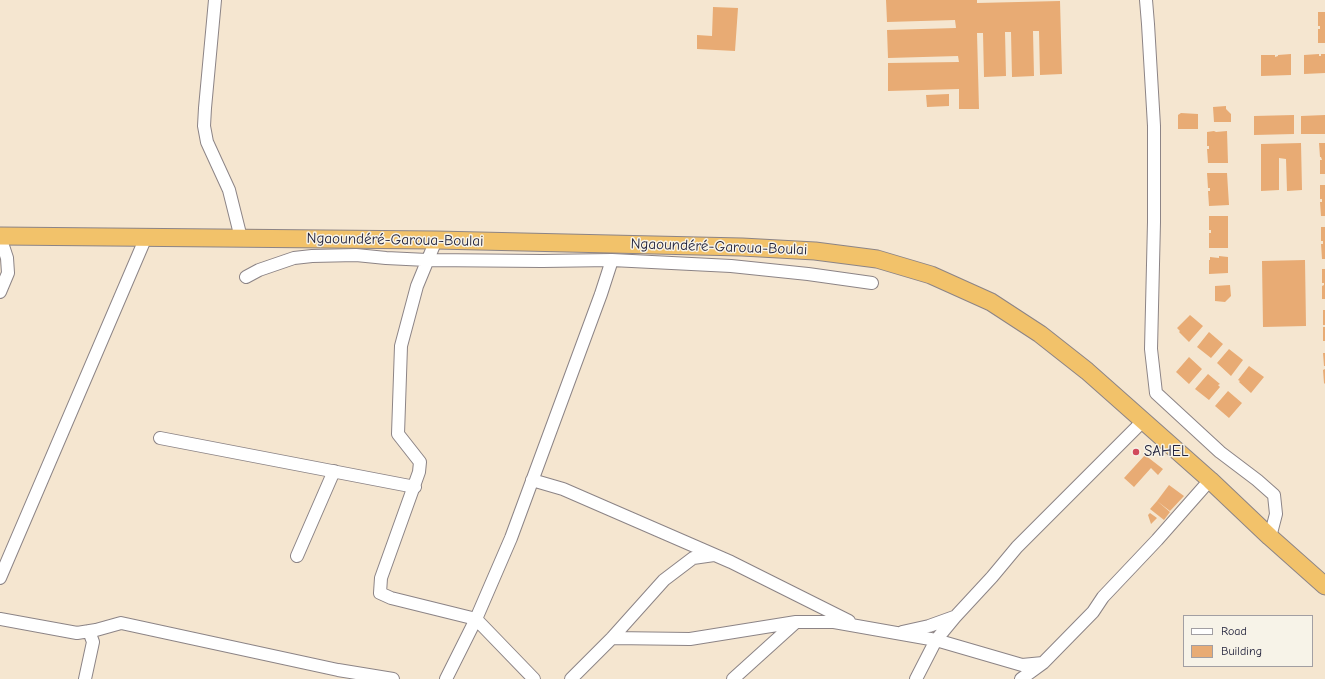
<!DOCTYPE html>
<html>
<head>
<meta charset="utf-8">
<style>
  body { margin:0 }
  #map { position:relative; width:1325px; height:679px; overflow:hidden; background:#f5e6d0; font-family:"Comic Neue",sans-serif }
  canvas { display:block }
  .legend { position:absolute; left:1183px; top:615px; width:130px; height:52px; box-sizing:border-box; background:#f7f3e8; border:1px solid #a29fa3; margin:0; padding:5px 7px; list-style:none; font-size:12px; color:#22223b }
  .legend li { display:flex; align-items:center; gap:8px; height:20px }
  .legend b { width:20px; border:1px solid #a29fa3 }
</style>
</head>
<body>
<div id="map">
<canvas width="1325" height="679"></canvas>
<ul class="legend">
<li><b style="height:5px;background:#fff"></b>Road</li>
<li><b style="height:11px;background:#e8ab74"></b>Building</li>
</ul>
</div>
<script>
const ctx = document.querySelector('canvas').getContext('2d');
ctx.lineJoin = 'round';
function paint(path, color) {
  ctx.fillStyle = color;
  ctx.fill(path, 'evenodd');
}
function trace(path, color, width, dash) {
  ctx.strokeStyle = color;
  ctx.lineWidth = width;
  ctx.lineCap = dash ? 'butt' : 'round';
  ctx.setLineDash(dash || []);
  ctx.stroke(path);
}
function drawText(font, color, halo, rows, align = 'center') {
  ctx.font = font + ' "Comic Neue",sans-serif';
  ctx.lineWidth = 3;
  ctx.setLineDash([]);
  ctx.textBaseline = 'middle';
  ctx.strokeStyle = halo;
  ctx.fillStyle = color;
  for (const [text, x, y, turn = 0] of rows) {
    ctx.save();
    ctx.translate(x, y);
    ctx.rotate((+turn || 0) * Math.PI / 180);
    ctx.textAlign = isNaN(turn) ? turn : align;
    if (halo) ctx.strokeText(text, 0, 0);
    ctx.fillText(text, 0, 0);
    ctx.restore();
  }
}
const building = new Path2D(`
  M886,0H977V3L1060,1L1062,74L1040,75L1039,31H1033L1034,76L1012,77L1011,32H1005L1006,76L984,77L983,33H977L979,109H959V89L888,91V63L959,62L958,56L888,58L887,30L956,28L955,20L887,22Z
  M713,7L738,8L735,51L697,49V35L712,36Z
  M1318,12H1325V43H1318V29H1320V26H1318Z
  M1291,54V75L1261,76V55H1275V57L1278,56V55Z
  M1319,54V56H1321V54H1325V73L1304,74V55Z
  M949,94V106L927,107L926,95Z
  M1226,106V109L1231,114V122H1214L1213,107Z
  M1181,113L1198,114V129H1178V115Z
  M1294,115V134L1254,135V116Z
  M1325,115V134H1301V116Z
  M1214,131L1216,132L1227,131L1228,163H1208L1207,149H1209V146H1207V132Z
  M1301,143L1302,190L1287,191L1286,159L1279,158V190L1261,191V144Z
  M1319,143H1325V174H1320V160H1322L1321,157H1320Z
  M1207,173H1227L1229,205L1209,206L1208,191H1210V188H1208Z
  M1320,185H1325V216H1321L1320,202H1322V199H1320Z
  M1209,216H1228V248H1209V233H1211V230H1209Z
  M1321,227H1325V259H1322L1321,244H1323V241H1321Z
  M1219,256L1228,257V273L1209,274V260H1210V257L1219,258Z
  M1305,260L1306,326L1263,327L1262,261Z
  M1322,269H1325V299H1322V286L1324,285V283H1322Z
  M1230,285L1231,296L1225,302L1215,301V286Z
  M1323,310H1325V325H1323Z
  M1190,315L1203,326L1189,342L1179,332L1180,331L1177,328Z
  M1323,327H1325V341H1323Z
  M1209,332L1223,344L1211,358L1197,347Z
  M1229,349L1243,360L1231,376L1217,363Z
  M1323,353H1325V366H1324Z
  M1189,357L1202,369L1189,384L1176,372Z
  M1249,366L1264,377L1251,393L1239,382L1240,381L1238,380Z
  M1325,369V384L1324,383L1323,370Z
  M1208,374L1220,384L1218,385L1220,387L1209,400L1195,389Z
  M1228,391L1242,403L1229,418L1215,406Z
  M1145,455L1163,469L1158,475L1151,468L1134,487L1124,478Z
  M1169,485L1184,496L1170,511L1157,501Z
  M1157,501L1170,512L1164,520L1150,509Z
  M1150,513L1157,518L1151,524L1148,515Z`);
const minor = new Path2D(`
  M215,0L205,108L204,126L207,142L229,190L241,238
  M1146,0L1148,24L1154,126V222L1151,349L1156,393L1220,452L1257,480L1274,495L1276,514L1270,537
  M0,237L7,258L8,273L0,292
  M436,240L417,286L401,346L398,434L420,462L419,472L381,578L380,593L391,598L476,619L534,679
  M246,277L259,270L294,258L312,256L356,255L386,258L427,260L542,261L612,260L731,266L808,274L872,283
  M160,438L415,487
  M532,480L563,489L731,562L849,621
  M297,556L334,471
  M0,578L146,237
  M0,619L77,633L96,630L121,623L338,670L393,679
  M902,632L929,626L954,617
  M612,638L690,639L796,622H834L936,640L1022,665L1043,663
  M85,679L93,642L89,631
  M446,679L476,619L511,538L601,294L612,260
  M571,679L612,638L664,580L693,558L714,555
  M733,679L796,622
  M916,679L936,640L955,617L992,577L1017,547L1143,421
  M1021,679L1043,663L1093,612L1103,597L1157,540L1210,480`);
const highway = new Path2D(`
  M0,236L436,240L742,247L815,251L877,259L931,275L991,302L1040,334L1087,371L1210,480L1270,537L1325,586`);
const markers = [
  [1136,452,4,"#d1495b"]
];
const streetNames = [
  ["Ngaoundéré-Garoua-Boulai",395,240,1],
  ["Ngaoundéré-Garoua-Boulai",719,247,2]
];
const poiNames = [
  ["SAHEL",1144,452]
];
paint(building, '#e8ab74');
trace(minor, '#8c8486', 14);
trace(highway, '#8c8486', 19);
trace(minor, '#fff', 12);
trace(highway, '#f2c26a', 17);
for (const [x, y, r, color] of markers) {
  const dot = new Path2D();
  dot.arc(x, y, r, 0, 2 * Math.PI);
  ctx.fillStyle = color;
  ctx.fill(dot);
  trace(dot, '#f7f3e8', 1.5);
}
drawText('15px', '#22223b', '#f7f3e8', streetNames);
drawText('15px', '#22223b', '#f7f3e8', poiNames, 'left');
</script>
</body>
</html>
